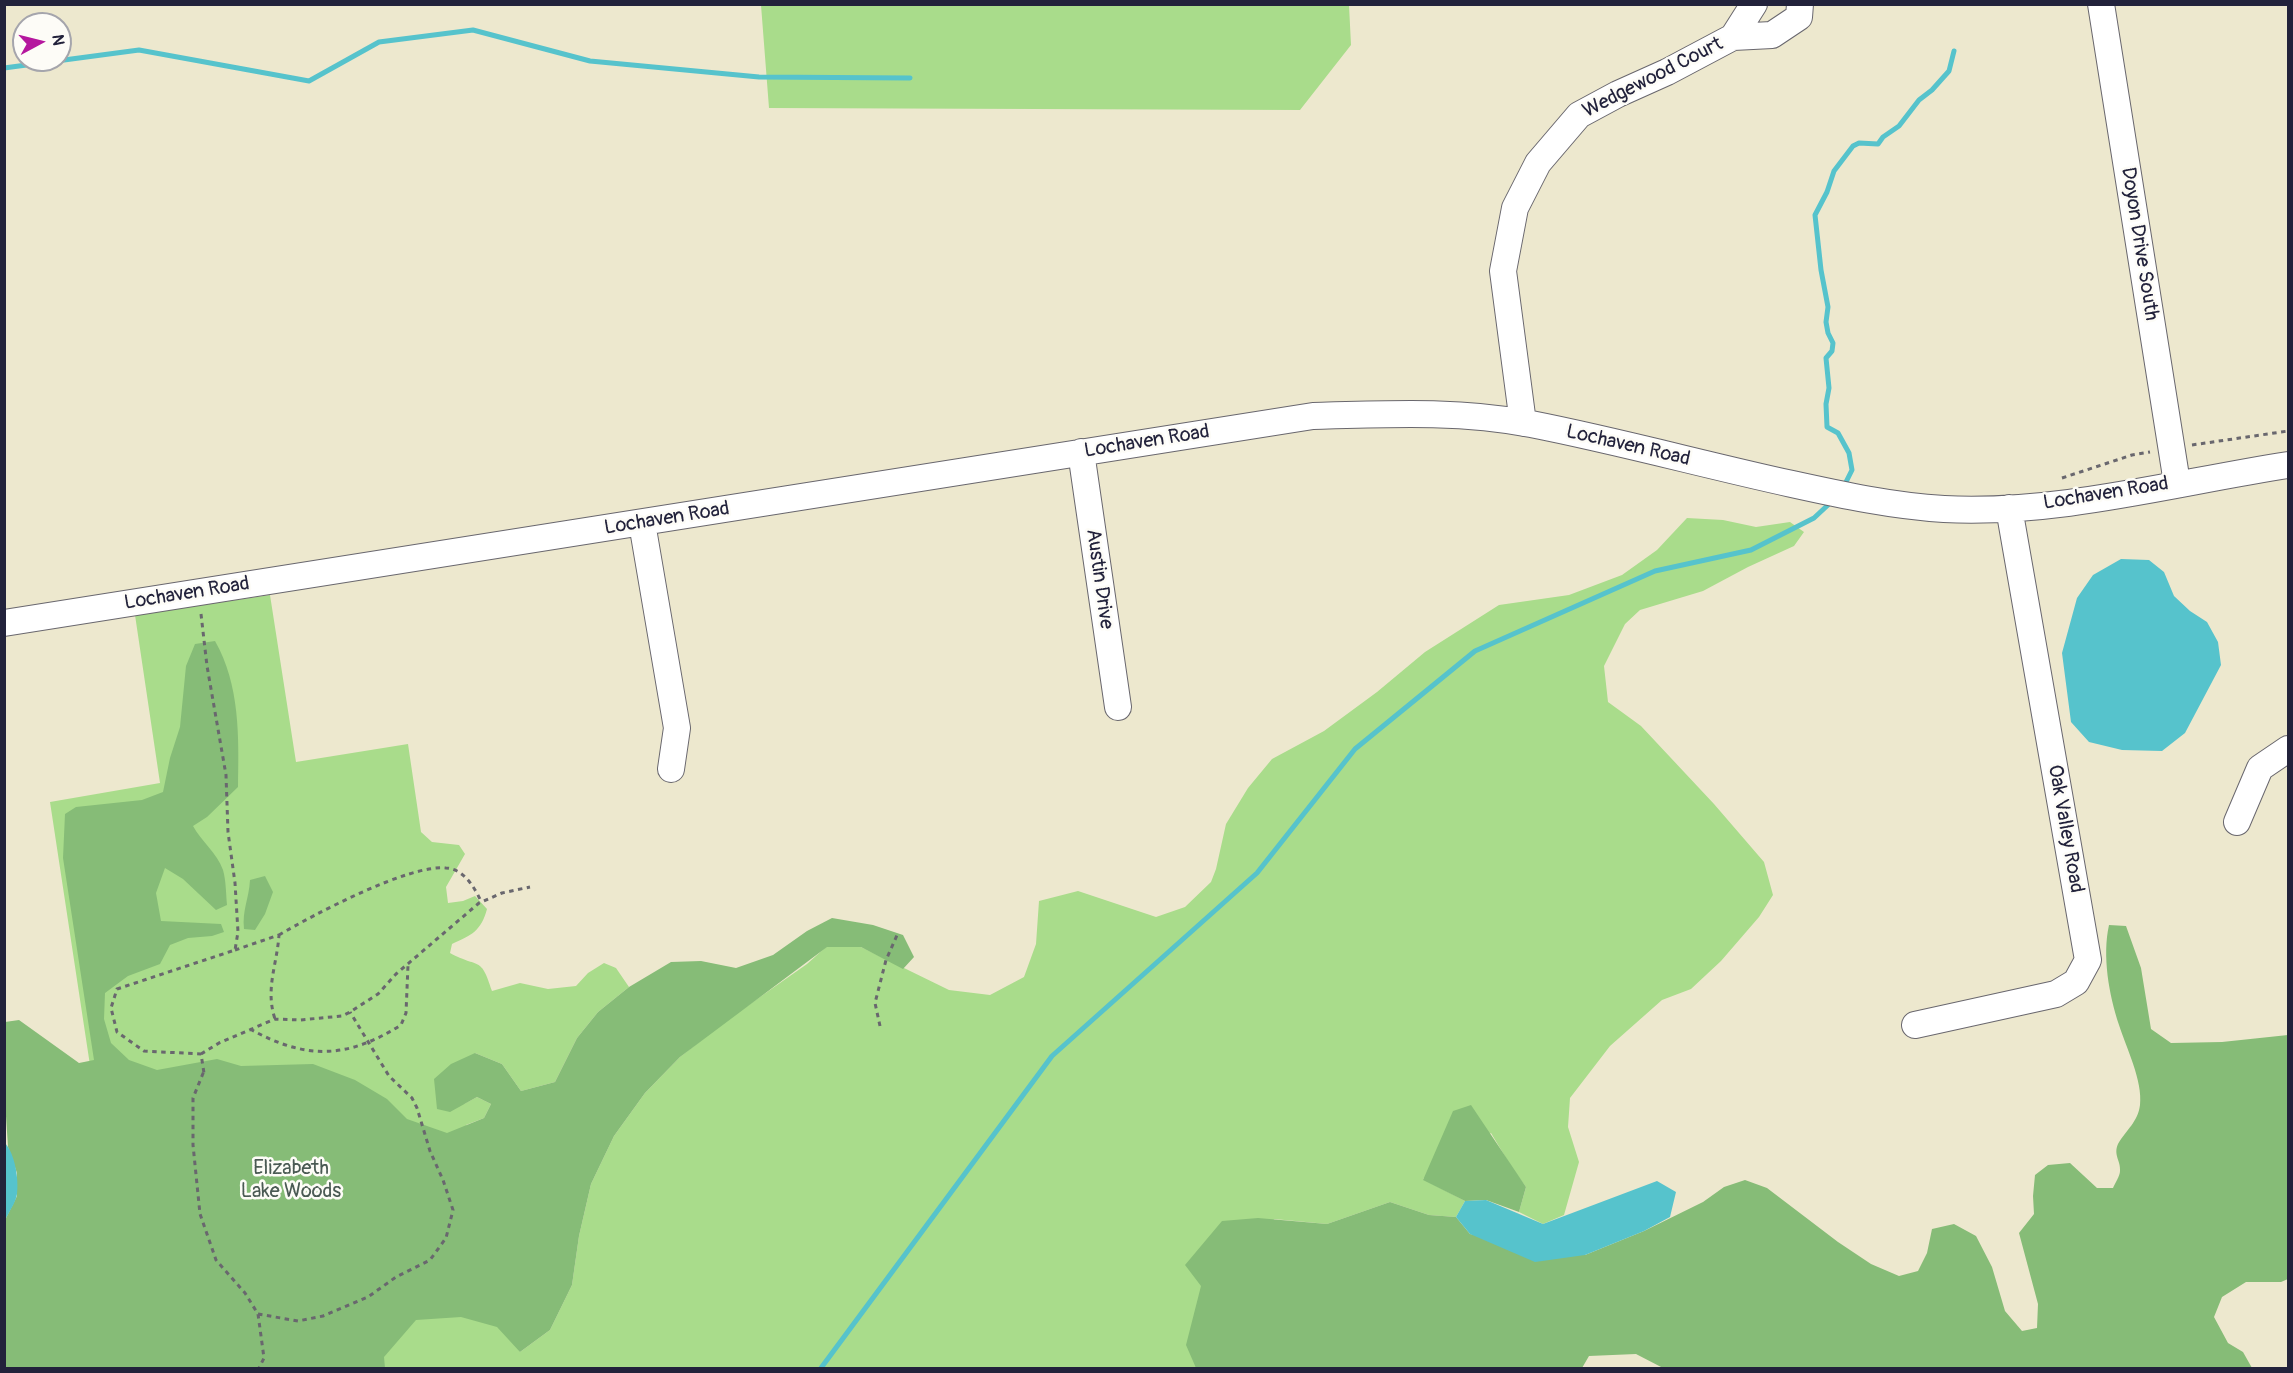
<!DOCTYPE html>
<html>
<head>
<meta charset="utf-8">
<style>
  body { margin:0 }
  #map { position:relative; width:2293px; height:1373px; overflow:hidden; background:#ede8ce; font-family:Pangolin,sans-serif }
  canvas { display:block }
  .frame { position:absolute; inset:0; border:6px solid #22223b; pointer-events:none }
  .north { position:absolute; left:12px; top:12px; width:60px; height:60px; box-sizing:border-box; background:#fdfcf7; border:2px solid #a5a5ac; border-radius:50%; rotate:83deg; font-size:16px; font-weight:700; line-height:24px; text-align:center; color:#22223b }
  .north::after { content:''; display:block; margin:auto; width:21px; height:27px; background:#b5179e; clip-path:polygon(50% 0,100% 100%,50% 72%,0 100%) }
</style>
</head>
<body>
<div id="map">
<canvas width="2293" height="1373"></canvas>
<div class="frame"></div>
<div class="north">N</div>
</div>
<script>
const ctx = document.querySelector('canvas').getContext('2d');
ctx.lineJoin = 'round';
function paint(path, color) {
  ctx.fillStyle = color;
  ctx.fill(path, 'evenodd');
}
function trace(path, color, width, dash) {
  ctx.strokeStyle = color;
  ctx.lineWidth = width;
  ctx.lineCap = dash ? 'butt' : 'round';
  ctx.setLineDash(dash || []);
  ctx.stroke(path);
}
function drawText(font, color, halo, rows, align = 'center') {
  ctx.font = font + ' Pangolin,sans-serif';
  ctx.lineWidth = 5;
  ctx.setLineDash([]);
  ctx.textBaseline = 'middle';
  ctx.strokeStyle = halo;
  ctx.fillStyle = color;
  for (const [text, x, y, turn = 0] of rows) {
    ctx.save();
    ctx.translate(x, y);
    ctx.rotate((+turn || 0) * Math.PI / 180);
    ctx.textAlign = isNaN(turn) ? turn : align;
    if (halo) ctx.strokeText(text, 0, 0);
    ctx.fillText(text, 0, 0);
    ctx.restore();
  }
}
const green = new Path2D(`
  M761,5H1349L1351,45L1300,110L769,108Z
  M1687,518L1723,520L1756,527L1790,522L1804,532L1794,546L1748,567L1703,591L1640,610L1625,624L1604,666L1608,702L1641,726L1714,804L1764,862L1773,895L1759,917L1721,961L1691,989L1662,1000L1610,1046L1570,1098L1568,1127L1579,1162L1564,1215L1543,1224L1519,1212L1526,1187L1512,1168L1491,1133L1423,1179L1465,1201L1456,1217L1429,1215L1390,1202L1327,1224L1274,1219L1211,1368H136L50,802L160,783L135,615L270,595L296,762L408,744L421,832L432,842L459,845L465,854L446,887L448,903L463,901L475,896L487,909C481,931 472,935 452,944L450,953C479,969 481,955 492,991L520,983L548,989L576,986L588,973L604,963L616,968L629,987L598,1012L577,1038L555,1082L521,1091L502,1064L475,1053L464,1104L477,1097L491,1104L484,1118L466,1125L520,1352L550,1330L572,1285L579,1236L591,1184L614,1136L645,1093L680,1057L723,1023L807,964L827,946L861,947L949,990L990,995L1024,977L1036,944L1039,901L1078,891L1156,917L1185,907L1211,882L1216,869L1226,824L1248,788L1272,759L1324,731L1377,692L1425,652L1499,605L1569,595L1622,575L1657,550Z`);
const forest = new Path2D(`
  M215,641C240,685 239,737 238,787L207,817L193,826C201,841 217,853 223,870C226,880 226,894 227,905L216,910L183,879L165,868L156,893L161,921L221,924L224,932L212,936L188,938L170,945L160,964L128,976L105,993L104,1019L111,1043L129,1060L157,1070L217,1059L241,1066L313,1064L355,1080L387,1099L407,1119L447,1133L484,1118L491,1104L477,1097L450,1112L437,1109L434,1079L451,1064L475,1053L502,1064L521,1091L555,1082L577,1038L598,1012L629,987L671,962L701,961L736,968L773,955L807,931L832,918L873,925L903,935L914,957L903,969L861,947H827L680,1057L645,1093L614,1136L591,1184L579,1236L572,1285L550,1330L520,1352L497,1327L461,1317L416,1320L384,1357L385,1368H5V1220L17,1196V1173L8,1147L5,1101V1022L19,1020L79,1063L94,1060L63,858L65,814L76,807L142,800L163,792L170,758L180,727L186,666L195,644Z
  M265,876L273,892L265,914L255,930L244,929C242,910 249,899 250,880Z
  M2109,925L2126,926L2141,968L2151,1029L2171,1043L2222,1042L2288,1035V1279L2281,1282H2246L2222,1297L2214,1317L2228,1343L2243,1352L2252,1368H1663L1636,1354L1589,1356L1582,1368H1196L1186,1345L1201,1286L1185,1265L1222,1221L1258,1218L1327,1224L1390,1202L1429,1215L1456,1217L1470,1234L1585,1255L1644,1231L1703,1202L1724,1187L1745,1180L1767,1188L1838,1242L1871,1264L1899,1276L1918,1271L1927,1253L1932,1229L1954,1224L1976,1236L1992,1267L2005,1311L2022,1331L2037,1328L2038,1304L2019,1233L2034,1214L2033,1196L2035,1175L2048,1165L2070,1163L2097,1188H2113C2115,1183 2120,1176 2120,1171C2121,1161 2113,1155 2118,1144C2126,1130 2138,1122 2140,1105C2143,1081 2126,1047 2119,1025C2109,995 2102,956 2109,925Z
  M1471,1105L1526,1187L1519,1212L1486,1200L1465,1201L1423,1180L1453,1111Z`);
const water = new Path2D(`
  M2121,559L2149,560L2164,572L2174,596L2190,611L2207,622L2218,642L2221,665L2185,733L2162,751L2122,750L2089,742L2071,722L2062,653L2077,598L2093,575Z
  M5,1143C15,1154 19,1179 17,1194C16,1202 9,1212 5,1220Z
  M1657,1181L1676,1192L1670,1217L1644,1231L1585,1255L1535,1262L1470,1234L1456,1217L1465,1201L1486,1200L1543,1224Z`);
const stream = new Path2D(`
  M4,68L139,50L309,81L379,42L473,30L590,61L759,77L910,78
  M1845,484L1852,470L1849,453L1838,433L1827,427L1826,404L1829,388L1826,358L1832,351L1833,343L1828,333L1826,322L1828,307L1821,270L1815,215L1827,192L1834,171L1853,146L1859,143L1878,144L1883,137L1899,126L1919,100L1932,90L1949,71L1954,51
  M821,1368L1052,1056L1257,873L1355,749L1475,651L1655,571L1751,550L1814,518L1829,504`);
const path = new Path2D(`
  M2192,445L2288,431
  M2062,478L2132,455L2150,452
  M201,614L207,666L226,775L228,832L235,883L238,932L235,950L117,989L111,1008L117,1032L144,1051L201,1054L204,1073V1071L193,1098V1145L200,1214L216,1260L245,1293L258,1314L264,1358L259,1368
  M279,935C313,915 409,864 446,868C464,869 474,887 481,901
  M235,950L279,935C277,965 265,989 275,1019
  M880,1026L875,1003L886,960L898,933
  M250,1029C306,1060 347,1059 401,1025L406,1013L408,965
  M201,1054L219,1043L275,1019L300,1020L342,1016L350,1012L378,994L396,974L479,903L502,893L530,887
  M258,1314L298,1321L323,1316L368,1297L396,1277L430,1260L446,1238L453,1210L443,1180L430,1151L417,1108L412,1098L389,1076L350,1012`);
const minor = new Path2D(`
  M2101,4L2177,483
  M1733,37L1772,35L1799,17L1800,4
  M1523,423L1503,271L1515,208L1538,163L1579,115L1618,94L1667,72L1733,37L1754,4
  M1081,452L1118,707
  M642,523L677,728L671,769
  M4,623L1313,416C1386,414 1459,410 1531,424C1618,441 1705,465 1792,484C1842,495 1893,506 1944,509C2058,515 2177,482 2288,465
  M2237,822L2260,768L2288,749
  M1915,1025L2056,994L2076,982L2088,960L2009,508`);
const streetNames = [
  ["Wedgewood Court",1653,78,-27],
  ["Doyon Drive South",2139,244,81],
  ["Lochaven Road",1147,442,-9],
  ["Lochaven Road",1628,446,13],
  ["Lochaven Road",2106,494,-9],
  ["Lochaven Road",667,519,-9],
  ["Austin Drive",1099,579,82],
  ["Lochaven Road",187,594,-9],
  ["Oak Valley Road",2065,829,80]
];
const parkNames = [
  ["Elizabeth",291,1169],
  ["Lake Woods",291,1192]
];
paint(green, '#a9dc8b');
paint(forest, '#86bc77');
paint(water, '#56c3cc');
trace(stream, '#56c3cc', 5);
trace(minor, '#69676e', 28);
trace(path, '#69676e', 3, [4.5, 4.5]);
trace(minor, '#fff', 26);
drawText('20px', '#22223b', '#fdfcf7', streetNames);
drawText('20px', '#4a5a53', '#fdfcf7', parkNames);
</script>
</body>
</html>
